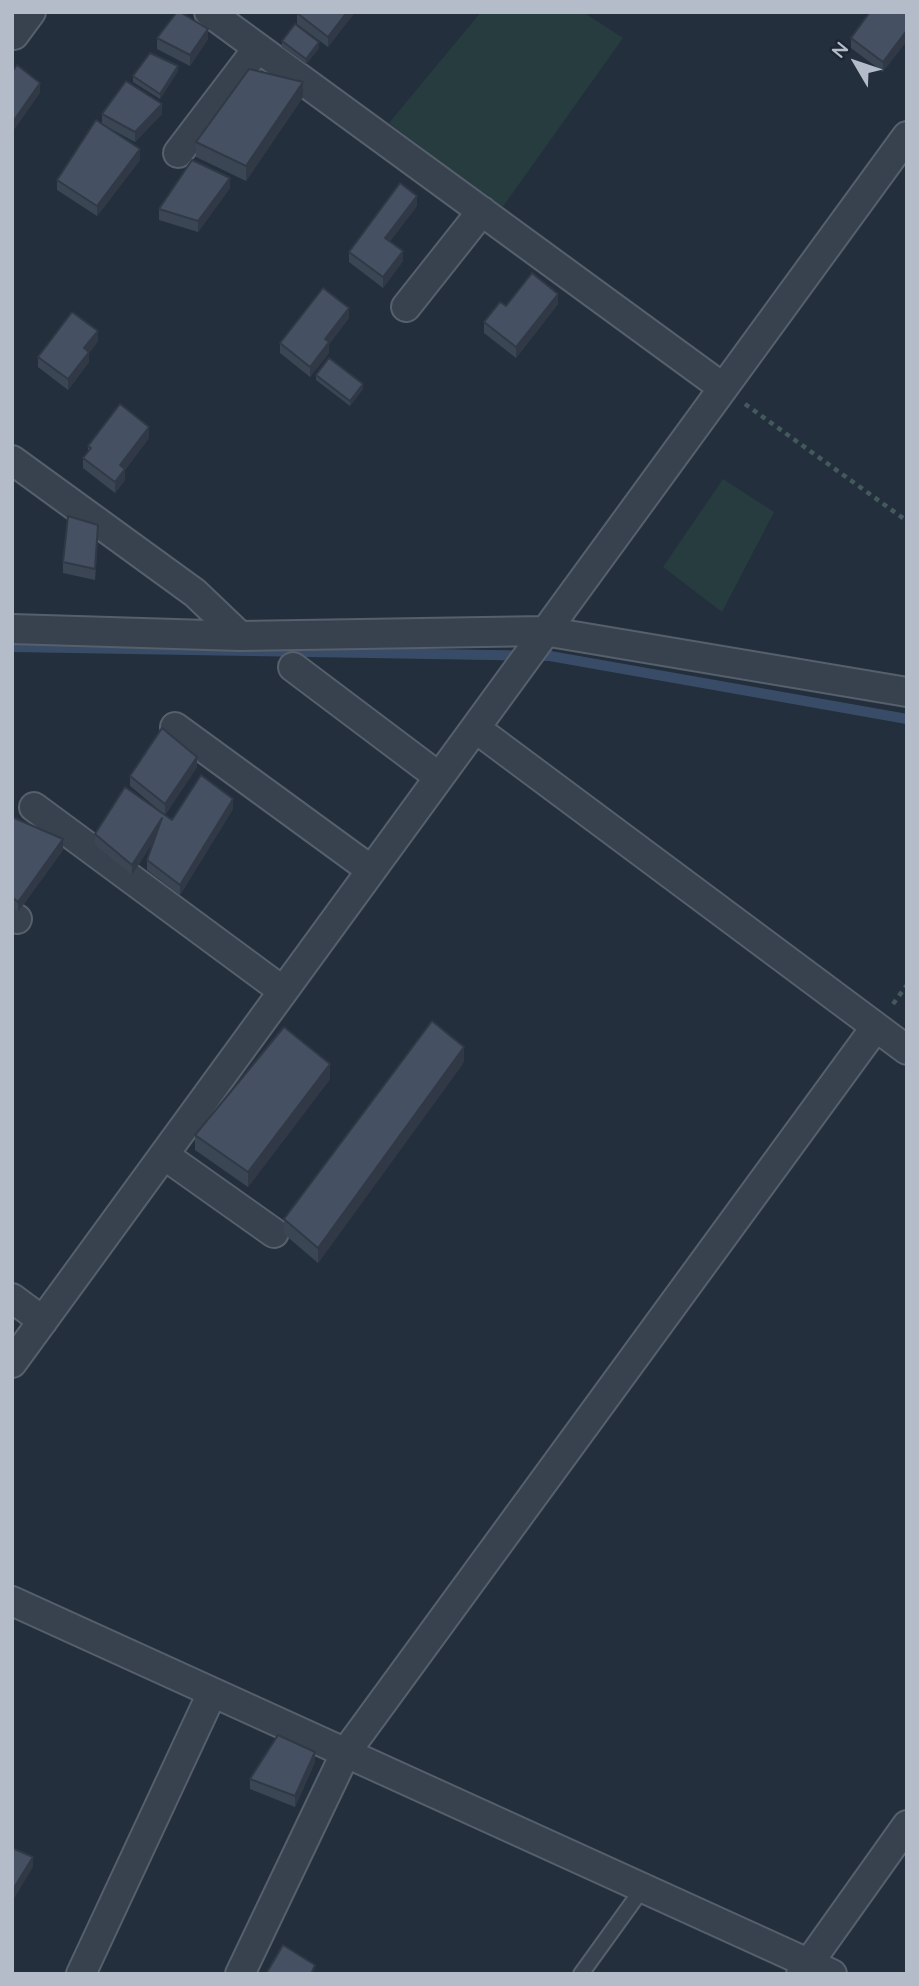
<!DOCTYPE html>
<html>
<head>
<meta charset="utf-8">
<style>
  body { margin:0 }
  #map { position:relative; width:919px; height:1986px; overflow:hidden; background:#242f3e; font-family:Quicksand,sans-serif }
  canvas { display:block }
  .frame { position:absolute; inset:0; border:14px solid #b4bcc9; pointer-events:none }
  .north { position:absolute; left:821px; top:28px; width:70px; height:70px; -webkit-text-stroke:5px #1d2633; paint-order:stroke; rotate:309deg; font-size:19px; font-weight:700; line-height:28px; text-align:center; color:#b4bcc9 }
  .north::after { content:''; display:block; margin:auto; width:24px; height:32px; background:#b4bcc9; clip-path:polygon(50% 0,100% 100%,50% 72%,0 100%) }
</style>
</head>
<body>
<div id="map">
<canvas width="919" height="1986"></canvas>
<div class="frame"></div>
<div class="north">N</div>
</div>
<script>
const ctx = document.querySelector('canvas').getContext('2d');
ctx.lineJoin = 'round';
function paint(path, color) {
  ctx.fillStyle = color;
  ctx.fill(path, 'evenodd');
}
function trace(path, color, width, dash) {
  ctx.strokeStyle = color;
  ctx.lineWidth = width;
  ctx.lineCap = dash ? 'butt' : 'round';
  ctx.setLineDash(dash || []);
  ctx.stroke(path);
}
const green = new Path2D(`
  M481,12H583L623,38L502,208L389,123Z
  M723,479L774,512L722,612L663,567Z`);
const stream = new Path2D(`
  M12,647L550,656L907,719`);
const path = new Path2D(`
  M745,404L907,521
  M893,1004L907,985`);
const service = new Path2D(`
  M581,1974L643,1888`);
const minor = new Path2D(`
  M209,12L722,387
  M14,35L31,12
  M178,153L258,48
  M406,307L482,211
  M12,460L195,593L240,636
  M12,629L240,636L544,631L907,692
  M293,667L439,777
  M175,727L371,870
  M475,728L907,1050
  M34,807L283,991
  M12,916L17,919
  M164,1155L274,1233
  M12,1298L43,1321
  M12,1363L907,136
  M12,1601L832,1974
  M81,1974L212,1693
  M240,1974L346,1752L875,1028
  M801,1974L907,1825`);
const wall = new Path2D(`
  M355,12L328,47L297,24V13Z
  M905,12L883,72L851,48V38Z
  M157,38L208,39L190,66L157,49Z
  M282,41L319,48L306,64L282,47Z
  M178,71L160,99L133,82V76Z
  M303,97L246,181L196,157V142Z
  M102,114H162L135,142L102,124Z
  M140,160L97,216L57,190V180Z
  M230,188L198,232L159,220V209Z
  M417,206L390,241L403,261L383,288L349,262V252Z
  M558,304L516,358L484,333V322L506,306Z
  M349,318L329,344V353L310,377L280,353V343Z
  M98,341L89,353V362L68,390L38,367V357Z
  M316,375L363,389L350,406L316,380Z
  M149,438L125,470V480L115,493L83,468V458L88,452V446Z
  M98,536L95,580L63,573V562Z
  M197,767L165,815L130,786V776Z
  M233,809L180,895L147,870V860L153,842L132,875L95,845V834Z
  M12,817L63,850L18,912L12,908Z
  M464,1062L318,1263L284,1234V1219Z
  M330,1079L248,1187L195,1150V1135Z
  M315,1762L295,1807L250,1789V1779Z`);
const shadedWall = new Path2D(`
  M347,12H355L328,47V37Z
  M208,29V39L190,66V55Z
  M907,30V41L883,72V62Z
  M319,42V48L306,64V59Z
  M178,66V71L160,99V94Z
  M303,82V97L246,181V166Z
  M40,83V93L12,133V123Z
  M162,104V114L135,142V132Z
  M140,149V160L97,216V206Z
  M230,178V188L198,232V221Z
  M417,196V206L385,248V238Z
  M403,251V261L383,288V277Z
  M558,294V304L516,358V347Z
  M349,308V318L329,344V353L310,377V367L325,339Z
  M98,331V341L89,353V362L68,390V379L84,348Z
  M363,384V389L350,406V401Z
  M149,427V438L125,470V480L115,493V482L120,465Z
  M197,757V767L165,815V804Z
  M233,799V809L180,895V885Z
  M162,818V828L132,875V865Z
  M63,839V850L18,912V902Z
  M464,1047V1062L318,1263V1248Z
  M330,1064V1079L248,1187V1172Z
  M315,1752V1762L295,1807V1796Z
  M33,1857V1867L12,1902V1891Z`);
const building = new Path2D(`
  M177,12H180L208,29L190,55L157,38Z
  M298,12H347L328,37L297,13Z
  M870,12H905L907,13V30L883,62L851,38Z
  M295,24L319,42L306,59L282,41Z
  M150,53L178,66L160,94L133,76Z
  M17,65L40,83L12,123V72Z
  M249,69L303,82L246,166L196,142Z
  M126,81L162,104L135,132L102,114Z
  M96,120L140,149L97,206L57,180Z
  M192,160L230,178L198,221L159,209Z
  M400,183L417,196L385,238L403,251L383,277L349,252Z
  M532,273L558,294L516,347L484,322L500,302L506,306Z
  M323,288L349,308L325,339L329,342L310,367L280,343Z
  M72,312L98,331L84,348L89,352L68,379L38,357Z
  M329,358L363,384L350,401L316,375Z
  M120,404L149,427L120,465L125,469L115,482L83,458L91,448L88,446Z
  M68,516L98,525L95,569L63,562Z
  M162,728L197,757L165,804L130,776Z
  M201,775L233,799L180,885L147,860L162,818L132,865L95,834L125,787L172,820Z
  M12,817L63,839L18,902L12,897Z
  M432,1021L464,1047L318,1248L284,1219Z
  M284,1027L330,1064L248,1172L195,1135Z
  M278,1735L315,1752L295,1796L250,1779Z
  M12,1848L33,1857L12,1891Z
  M283,1945L315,1965L311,1974H266Z`);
paint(green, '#263c3f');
trace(stream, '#394c67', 10);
trace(service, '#565f6c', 18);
trace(minor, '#565f6c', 32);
trace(path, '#44595c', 4.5, [5, 5]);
trace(service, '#38414e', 14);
trace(minor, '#38414e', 28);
paint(wall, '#3b4654');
paint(shadedWall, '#303945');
paint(building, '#455162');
trace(building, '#303945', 2);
</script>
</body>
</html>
